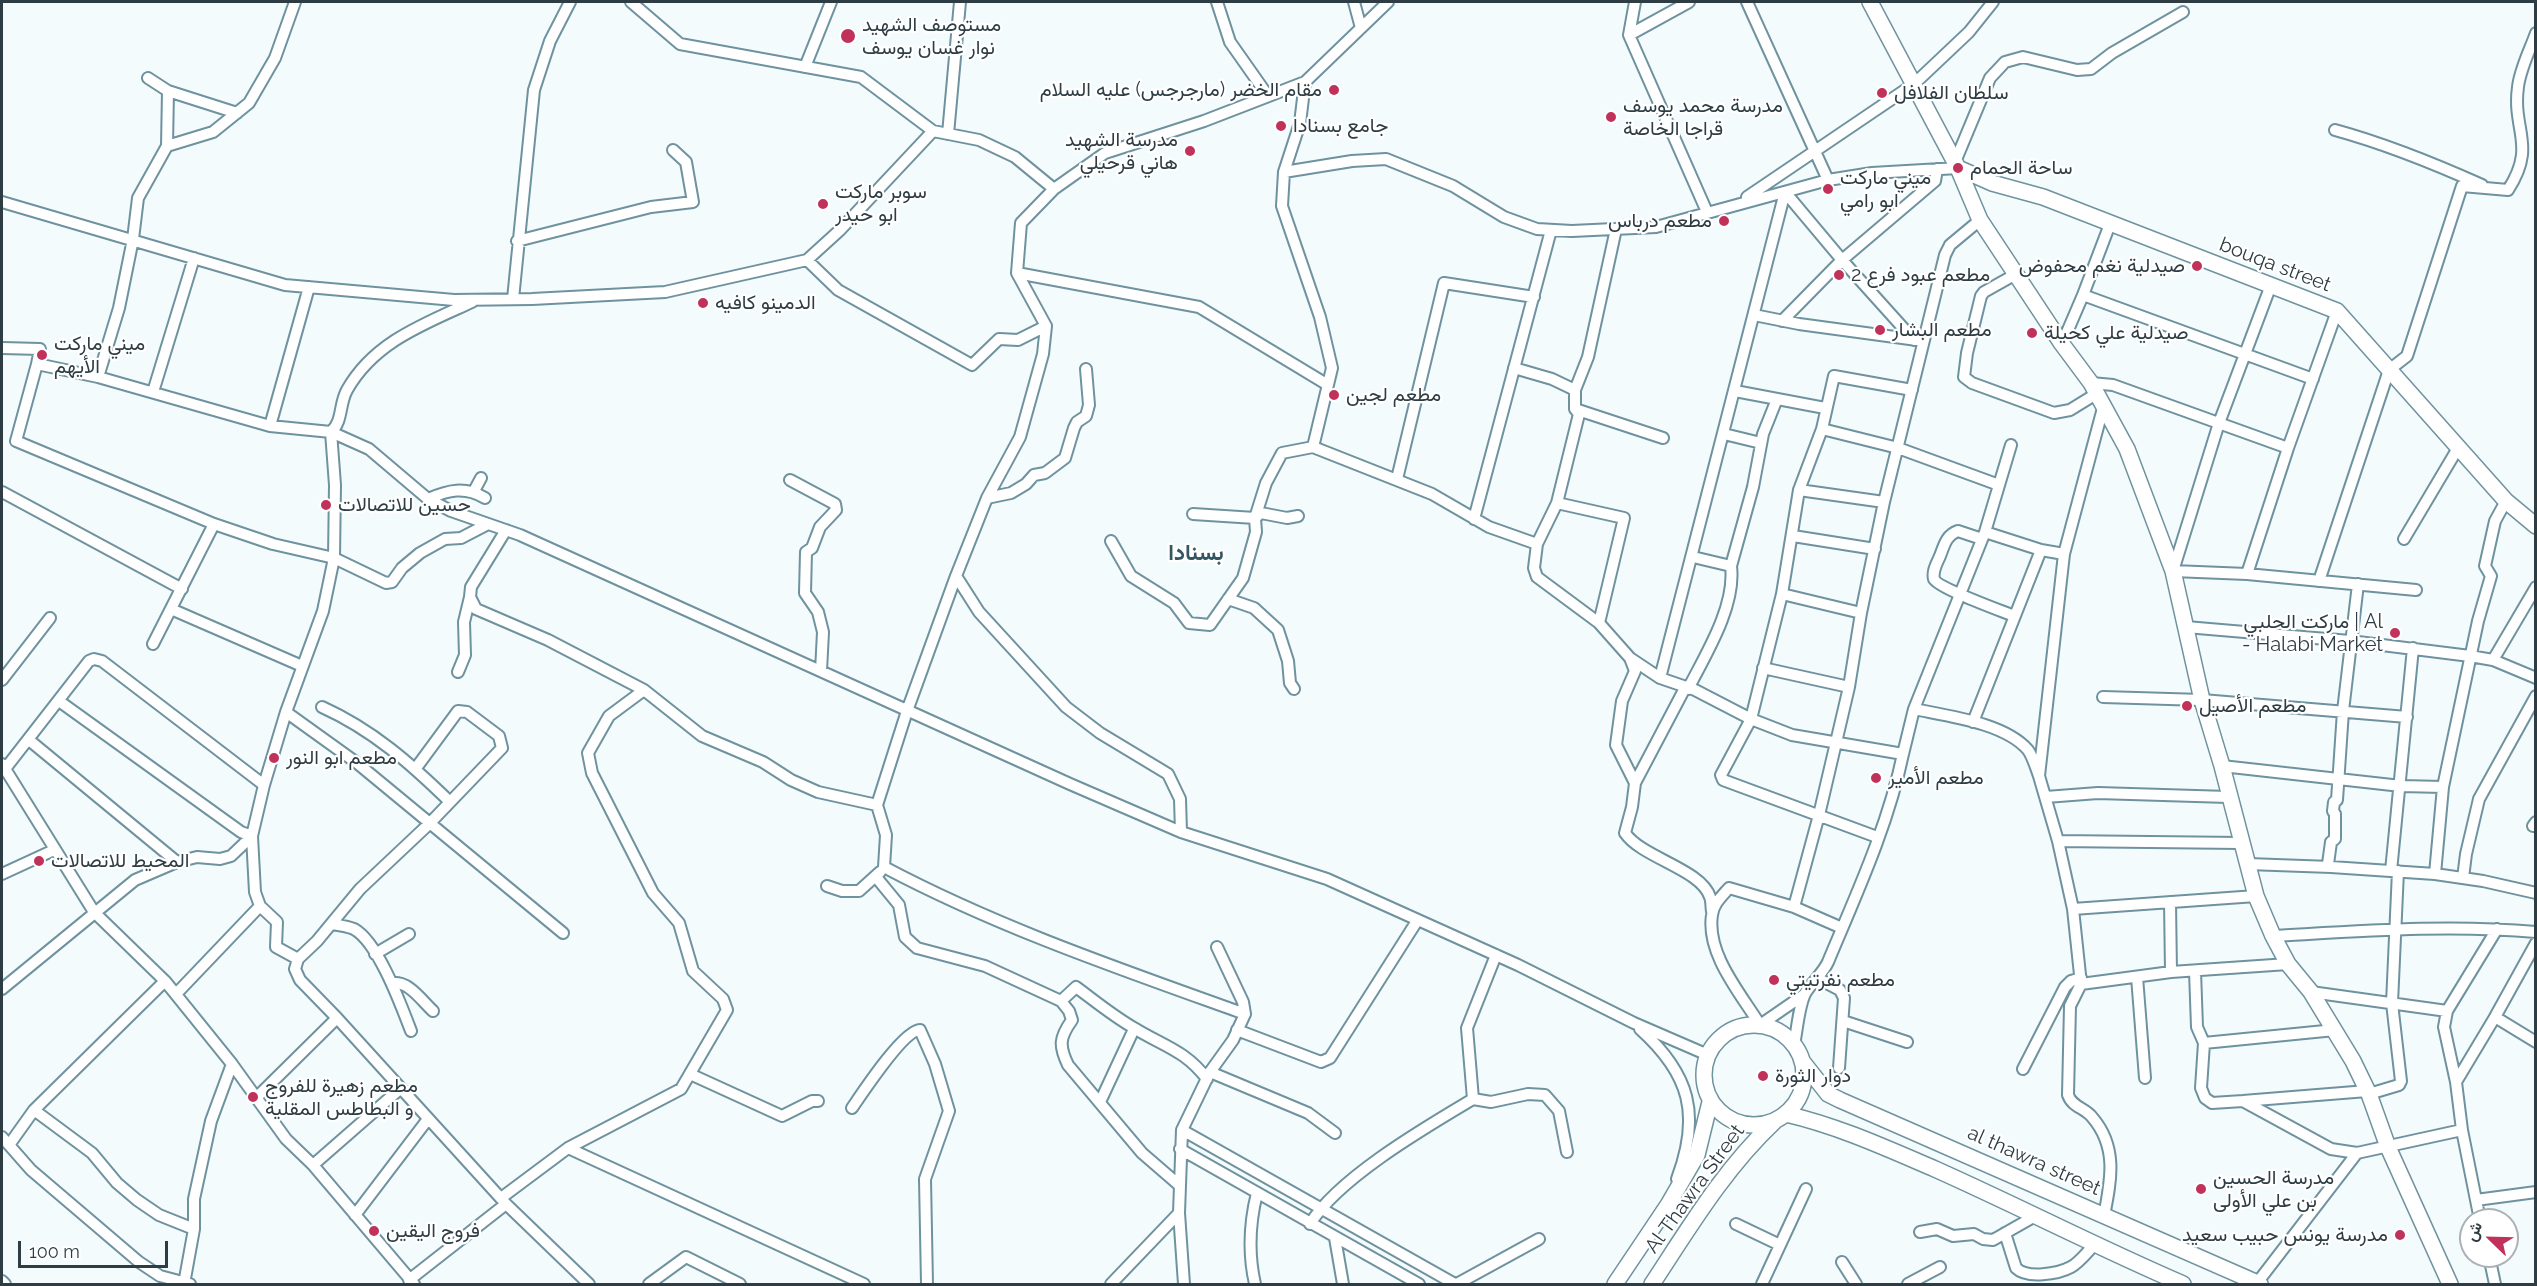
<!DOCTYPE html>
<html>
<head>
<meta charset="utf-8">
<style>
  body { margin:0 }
  #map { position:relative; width:2537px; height:1286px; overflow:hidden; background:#f3fbfd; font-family:Raleway,Vazirmatn,sans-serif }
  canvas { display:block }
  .frame { position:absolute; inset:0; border:3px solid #2e3d43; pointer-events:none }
  .north { position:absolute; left:2459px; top:1208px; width:60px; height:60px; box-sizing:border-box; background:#fff; border:2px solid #abb1b4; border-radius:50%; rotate:293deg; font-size:16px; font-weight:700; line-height:24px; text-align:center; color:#2e3d43 }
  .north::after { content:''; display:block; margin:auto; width:21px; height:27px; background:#c1325a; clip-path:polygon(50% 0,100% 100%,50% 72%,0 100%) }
  .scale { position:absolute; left:18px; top:1241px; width:150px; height:27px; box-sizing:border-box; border:3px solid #2e3d43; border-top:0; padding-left:8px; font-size:18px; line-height:21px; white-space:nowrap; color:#2e3d43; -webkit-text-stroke:4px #fff; paint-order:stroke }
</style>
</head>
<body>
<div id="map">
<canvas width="2537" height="1286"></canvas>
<div class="frame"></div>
<div class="north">ش</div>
<div class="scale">100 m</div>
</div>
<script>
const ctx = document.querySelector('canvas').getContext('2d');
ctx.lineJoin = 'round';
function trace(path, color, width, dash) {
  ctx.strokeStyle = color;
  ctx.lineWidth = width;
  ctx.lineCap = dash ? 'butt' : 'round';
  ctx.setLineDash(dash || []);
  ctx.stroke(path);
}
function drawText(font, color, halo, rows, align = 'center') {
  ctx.font = font + ' Raleway,Vazirmatn,sans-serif';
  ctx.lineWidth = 4.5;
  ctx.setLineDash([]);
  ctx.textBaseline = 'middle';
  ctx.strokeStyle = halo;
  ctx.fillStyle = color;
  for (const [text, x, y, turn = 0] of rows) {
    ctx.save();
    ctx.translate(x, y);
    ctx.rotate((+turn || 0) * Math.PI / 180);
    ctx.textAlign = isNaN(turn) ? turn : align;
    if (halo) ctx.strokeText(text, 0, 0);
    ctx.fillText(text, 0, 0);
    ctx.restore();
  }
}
const street = new Path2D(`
  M631,2L680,44L861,77L933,131L979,140L1015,157L1054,189
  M1217,2L1230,42L1268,96
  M1354,2L1361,28
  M1689,2L1629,35L1707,212
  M1747,2L1828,180
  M1629,35L1635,2
  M805,67L831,2
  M148,78L168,91
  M1305,82L1300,123L1284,172L1282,206L1320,317L1332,368L1313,447
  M2335,130C2386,144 2433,163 2482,185
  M948,134L960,2
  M167,146L168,91L237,113
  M1955,162L1990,78L2005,62L2023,57L2077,70L2091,69L2112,53L2183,12
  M1284,172L1352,161L1386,159L1453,186L1504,217L1537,229L1572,231L1656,227L1828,180L1872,173L1958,168
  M1785,192L1842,260L1914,340
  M1747,197L1914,84L1969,32L1993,2
  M2,202L285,285L454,300L532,299L665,292L807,260L840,230L933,131
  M517,241L651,207L693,202L686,162L673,150
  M807,260L838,290L972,365L999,339L1018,340L1046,326L1017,273L1021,223L1054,189L1105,153L1204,121L1305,82L1388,2
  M1017,273L1199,307L1328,385
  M2016,274L1984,292L1981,296L1967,353L1964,377L1972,383L2054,413L2070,410L2096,394
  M2271,285L2219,423L2173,571L2247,574L2416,590
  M2083,295L2313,379
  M513,299L534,90L550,41L570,2
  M1754,315L1799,324L1917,340
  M1782,321L1842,260L1935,181L1937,169
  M1046,326L1043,354L1020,437L987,498L956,576L979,612L1066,707L1100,733L1168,774L1180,799L1181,832
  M2062,344L2083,295L2110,224
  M2,348L40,349L37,364L98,377L270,426L331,432L369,449L428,499L451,511L520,535L1070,784L1181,832L1327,879L1518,965L1634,1023L1708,1055
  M37,364L16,441L214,524L273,544L334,558L386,583L392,582L402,568L420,553L445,539L461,538L486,525
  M1514,368L1552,379L1575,390
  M98,377L119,308L133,239L138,198L167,146L213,132L249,103L275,58L295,2
  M2091,383L2113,385L2288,448
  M1735,391L1825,408
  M153,392L194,258
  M2103,408L2064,554L2039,776L2058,841L2073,909L2081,984L2171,972L2288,964
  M1575,409L1663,438
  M270,426L309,287
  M1822,429L1898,448L1999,485
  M1724,434L1761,443
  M1397,479L1444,283L1534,297
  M790,480L835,504L836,510L820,527L812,548L806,552L805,593L818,612L823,632L821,671
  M1799,490L1884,502
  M474,491L481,478
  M2,492L182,589
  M987,498L1011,493L1026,484L1034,475L1045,473L1065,458L1074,428L1077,422L1086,416L1089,405L1086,369
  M428,499C448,490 465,486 485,498
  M1557,503L1624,518L1599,623
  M1193,514L1255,518L1266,483L1282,453L1313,447L1432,494L1489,527L1537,544L1534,568L1537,577L1599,623L1630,658L1660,678L1695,690L1751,719L1792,735L1903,754L1914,709C1948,716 2005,723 2028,750C2033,757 2036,768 2039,776
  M1474,519L1551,230
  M506,530L471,587L470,597L476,609L548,640L644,690L702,736L763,762L791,780L818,792L877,805
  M1985,532L2041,550
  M1793,536L1875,549
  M1982,539L1958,531C1946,535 1944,546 1940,556C1937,563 1932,571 1934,579C1938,588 2002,611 2014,616
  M2404,539L2458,448
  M1111,541L1131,576L1174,603L1189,623L1210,625L1243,578L1256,532L1255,518L1261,513L1287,518L1298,516
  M1537,544L1557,503L1579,414L1575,409V390L1588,357L1616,229
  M1731,566L1753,487L1763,434L1777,399
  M2247,574L2288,448L2337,311
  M956,576L907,711L877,805L886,835L884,867C999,928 1123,970 1245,1014
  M2319,581L2389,370L2407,356L2462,186L2508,190C2537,145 2512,131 2518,87C2520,69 2530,50 2536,33
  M1782,594L1861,613
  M1228,599L1254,608L1278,630L1288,661L1290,683L1294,689
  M171,609L302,666
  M2186,627L2350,641L2470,656L2493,660L2536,678
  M153,644L214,524
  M1630,658L1635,671L1622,701L1616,745L1635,783L1632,807L1625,833C1642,858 1701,869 1710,897C1712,901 1711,907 1712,911
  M2493,660L2536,587
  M1763,668L1849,687
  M458,672L465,655L464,622L470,597
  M1660,678L1785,192
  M2,680L50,618
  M1688,689C1706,654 1736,606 1731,566L1693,557
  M2103,697L2202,700L2407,717
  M59,701L241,832L252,836
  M322,707C373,730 411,764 450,802
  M1914,709L1985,532L2011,445
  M286,712L357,763L563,933
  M1973,722L2041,550L2064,554
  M29,740L177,862
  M2,764L94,912L165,981L232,1064L286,1139L313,1165L414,1284
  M2222,766L2401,786L2443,787
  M416,768L458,711L467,712L499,736L502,748L429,824L360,889L317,941L298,959L295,969L300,980L337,1018L506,1204L589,1284
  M5,769L89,661L94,659L102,661L264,785
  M1635,783L1685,688
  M2046,797L2098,793L2228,797
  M2533,826L2536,822
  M1877,837L1723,780L1721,775L1751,719L1782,594L1799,490L1822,429L1834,376L1912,390
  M2058,841L2241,843
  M2248,864L2331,867L2435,874L2483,881L2536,893
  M2331,867L2328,864L2331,842L2335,839V814L2333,811L2334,802L2337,800L2343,711L2358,584
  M2391,871L2413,648
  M2,874L54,850
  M2435,874L2443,787L2478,621L2491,576L2485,566L2495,521L2506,501
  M876,877L899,905L905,937L917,948L985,966L1061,1001L1069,1011L1072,1020C1059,1038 1059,1046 1068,1065L1142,1153L1179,1185
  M2463,878L2466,854L2479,799L2536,696
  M827,886L842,891H859L880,872
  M2170,902L2171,972
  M260,906L277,922L276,947L298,959
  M1794,907L1819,815L1849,687L1861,613L1884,502L1945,255L1950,245L1980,220
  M2073,909L2256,896
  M331,924C338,925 347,926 354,929C378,942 401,1005 411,1031
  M2273,936C2361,931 2448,924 2536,932
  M375,954L409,934
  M2195,971L2197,1027L2204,1043L2201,1088L2205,1098L2212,1103L2243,1101L2331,1149L2357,1153
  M2137,977L2145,1078
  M1817,978L1840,990L1844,998L1839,1068
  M392,983C409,981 421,1000 433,1011
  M2081,984L2070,1006L2068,1095C2072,1107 2085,1108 2092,1117C2118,1147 2111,1180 2104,1216
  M2,989L135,880L177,862L197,857L220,859L231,856L252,836
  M2311,992L2447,1011L2497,929
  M176,994L260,906L255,892L252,836L264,785L286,712L323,611L334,558L335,485L331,432C343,421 339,404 347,390C374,342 424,324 472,302
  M1805,994L1760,1025C1741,994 1706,954 1712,915C1713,904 1722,896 1729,888L1794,907L1842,928
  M1061,1001L1076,987C1095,1001 1113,1016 1134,1028C1163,1046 1185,1050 1207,1079
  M2447,1011L2444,1027L2456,1082
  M2495,1017L2536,1042
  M1843,1021L1907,1042
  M1640,1029C1690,1074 1701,1115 1677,1179
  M1237,1030L1321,1062L1330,1058L1417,921
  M2204,1043L2335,1030
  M1794,1045C1797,1031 1799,1003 1806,992C1813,981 1823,973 1828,962C1856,895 1888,826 1903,754
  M2023,1069L2065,987L2071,981L2081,978
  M1210,1072L1308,1113L1335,1133
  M690,1074L782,1116L812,1101H818
  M2369,1094L2399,1085L2401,1081L2392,1003L2398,871
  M256,1098L337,1018
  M1473,1099L1491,1102L1528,1094L1545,1095L1559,1111L1567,1152
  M2243,1101L2367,1091
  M1100,1102L1134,1029
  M852,1108C863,1092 904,1030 920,1030L935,1064L949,1111L925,1179L927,1284
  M34,1110L92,1153L117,1183L137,1200L159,1215L194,1229
  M1182,1130L1455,1284
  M2,1137L31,1170L139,1262L160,1276L190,1284
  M9,1145L34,1110L165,981
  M568,1148L864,1284
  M1180,1149L1419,1284
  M313,1165L401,1088
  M501,1198L568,1148L681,1089L727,1010L723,999L693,971L679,923L653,893L592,773L588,753L609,716L644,690
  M2476,1200L2536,1192
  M355,1215L428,1119
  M2480,1220L2462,1130L2456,1082L2495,1017L2536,943
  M1310,1224C1338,1178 1426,1127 1473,1099L1467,1028L1496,955
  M1736,1224L1780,1245
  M1920,1232L1937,1229L1953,1236L1974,1234L1983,1239L1993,1240L2037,1215
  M2005,1233L2016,1268C2027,1279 2058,1274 2071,1267C2080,1262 2088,1251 2095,1244
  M1335,1238L1343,1284
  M2489,1256L2495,1284
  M1842,1262L1856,1284
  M409,1280L506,1204
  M2,1281L5,1284
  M2257,1283L2357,1153L2462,1130
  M184,1284L194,1229V1199L211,1121L232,1064
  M649,1284L686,1257L740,1284
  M1111,1284L1179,1213
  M1184,1284L1179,1213L1182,1130L1210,1072L1233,1040L1245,1014L1243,1002L1217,947
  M1255,1284C1248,1253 1249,1225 1257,1193
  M1457,1284L1539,1239
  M1762,1284L1806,1189
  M1908,1284L1940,1267`);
const secondary = new Path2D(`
  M1870,2L1958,168L1980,220L2062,344L2091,383L2127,449L2173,571L2202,700L2222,766L2256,896L2273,936L2288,964L2311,992L2353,1061L2369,1094L2388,1147L2450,1284
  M1958,168L1992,183L2043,197L2337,311L2506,501L2536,526
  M1704 1075a50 50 0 1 1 100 0a50 50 0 1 1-100 0Z
  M1802,1061L1828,1094L1840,1100L2260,1284
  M1786,1114C1838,1126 1886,1148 1935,1169C2018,1206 2099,1248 2183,1284
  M1615,1284L1668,1205L1697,1155L1710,1102
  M1652,1284C1689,1228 1724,1169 1774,1122`);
const markers = [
  [848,36,8,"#c1325a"],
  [1334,90,6,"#c1325a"],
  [1882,93,6,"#c1325a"],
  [1611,117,6,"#c1325a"],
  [1281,126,6,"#c1325a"],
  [1190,151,6,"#c1325a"],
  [1958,168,6,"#c1325a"],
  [1828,189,6,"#c1325a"],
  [823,204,6,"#c1325a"],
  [1724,221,6,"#c1325a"],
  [2197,266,6,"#c1325a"],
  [1839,275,6,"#c1325a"],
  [703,303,6,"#c1325a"],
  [1880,330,6,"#c1325a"],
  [2032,333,6,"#c1325a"],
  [42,355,6,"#c1325a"],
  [1334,395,6,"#c1325a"],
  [326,505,6,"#c1325a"],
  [2395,633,6,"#c1325a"],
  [2187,706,6,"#c1325a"],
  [274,758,6,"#c1325a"],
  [1876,778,6,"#c1325a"],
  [39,861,6,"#c1325a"],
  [1774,980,6,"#c1325a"],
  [1763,1076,6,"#c1325a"],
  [253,1097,6,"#c1325a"],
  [2201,1189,6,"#c1325a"],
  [374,1231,6,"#c1325a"],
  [2400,1235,6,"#c1325a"]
];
const poiNames = [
  ["مستوصف الشهيد",862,25],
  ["نوار غسان يوسف",862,48],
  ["مقام الخضر (مارجرجس) عليه السلام",1322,90,"right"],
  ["سلطان الفلافل",1894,93],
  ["مدرسة محمد يوسف",1623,106],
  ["قراجا الخاصة",1623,129],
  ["جامع بسنادا",1293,126],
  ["مدرسة الشهيد",1178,140,"right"],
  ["هاني قرحيلي",1178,163,"right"],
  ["ساحة الحمام",1970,168],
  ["ميني ماركت",1840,178],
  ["ابو رامي",1840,201],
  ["سوبر ماركت",835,192],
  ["ابو حيدر",835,215],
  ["مطعم درباس",1712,221,"right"],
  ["صيدلية نغم محفوض",2185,266,"right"],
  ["مطعم عبود فرع 2",1851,275],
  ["الدمينو كافيه",715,303],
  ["مطعم البشار",1892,330],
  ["صيدلية علي كحيلة",2044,333],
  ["ميني ماركت",54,344],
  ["الأيهم",54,367],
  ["مطعم لجين",1346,395],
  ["حسين للاتصالات",338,505],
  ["ماركت الحلبي | Al",2383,622,"right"],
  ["- Halabi Market",2383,645,"right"],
  ["مطعم الأصيل",2199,706],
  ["مطعم ابو النور",286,758],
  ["مطعم الأمير",1888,778],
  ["المحيط للاتصالات",51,861],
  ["مطعم نفرتيتي",1786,980],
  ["دوار الثورة",1775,1076],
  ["مطعم زهيرة للفروج",265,1086],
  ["و البطاطس المقلية",265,1109],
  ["مدرسة الحسين",2213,1178],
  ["بن علي الأولى",2213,1201],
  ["فروج اليقين",386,1231],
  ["مدرسة يونس حبيب سعيد",2388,1235,"right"]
];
const streetNames = [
  ["bouqa street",2275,265,21],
  ["al thawra street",2034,1161,24],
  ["Al Thawra Street",1695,1189,-54]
];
const quarterNames = [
  ["بسنادا",1196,553]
];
trace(street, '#6f929f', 14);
trace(secondary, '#6f929f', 18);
trace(street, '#fff', 10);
trace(secondary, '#fff', 15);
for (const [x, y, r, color] of markers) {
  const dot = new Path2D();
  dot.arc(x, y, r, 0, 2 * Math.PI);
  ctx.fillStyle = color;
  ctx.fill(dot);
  trace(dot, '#fff', 2);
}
drawText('20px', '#2e3d43', '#fff', poiNames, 'left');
drawText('20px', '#2e3d43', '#fff', streetNames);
drawText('bold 22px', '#355762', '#fff', quarterNames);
</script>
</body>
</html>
